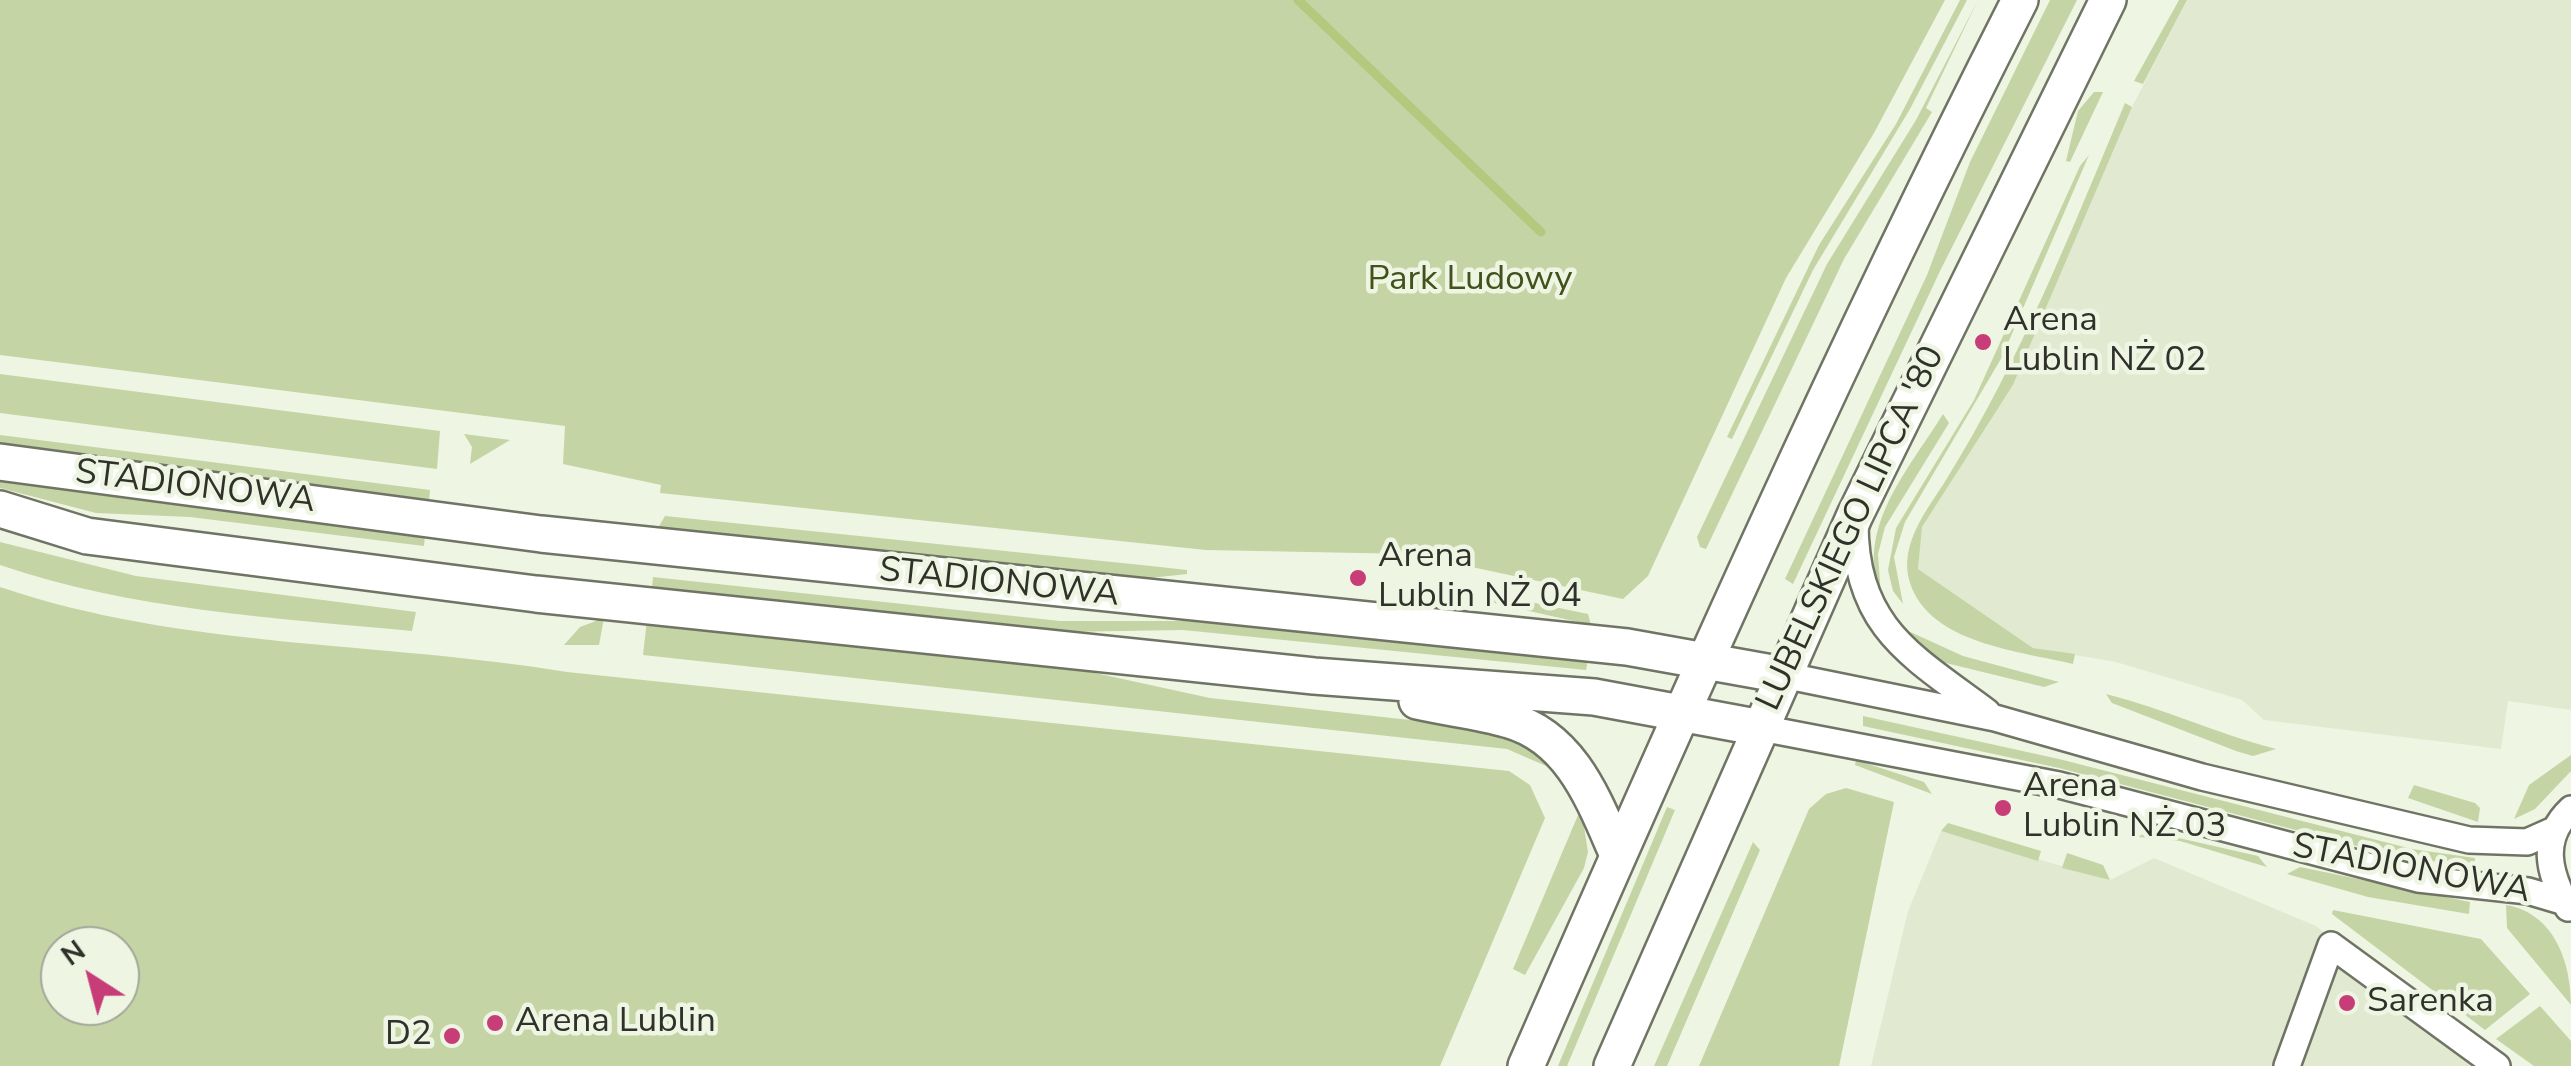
<!DOCTYPE html>
<html>
<head>
<meta charset="utf-8">
<style>
  body { margin:0 }
  #map { position:relative; width:2571px; height:1066px; overflow:hidden; background:#eff5e3; font-family:"Nunito Sans",sans-serif }
  canvas { display:block }
  .north { position:absolute; left:40px; top:926px; width:100px; height:100px; box-sizing:border-box; background:#eff5e3; border:2px solid #a2a799; border-radius:50%; rotate:324deg; font-size:28px; font-weight:700; line-height:40px; text-align:center; color:#2f312a }
  .north::after { content:''; display:block; margin:auto; width:35px; height:45px; background:#c63d77; clip-path:polygon(50% 0,100% 100%,50% 72%,0 100%) }
</style>
</head>
<body>
<div id="map">
<canvas width="2571" height="1066"></canvas>
<div class="north">N</div>
</div>
<script>
const ctx = document.querySelector('canvas').getContext('2d');
ctx.lineJoin = 'round';
function paint(path, color) {
  ctx.fillStyle = color;
  ctx.fill(path, 'evenodd');
}
function trace(path, color, width, dash) {
  ctx.strokeStyle = color;
  ctx.lineWidth = width;
  ctx.lineCap = dash ? 'butt' : 'round';
  ctx.setLineDash(dash || []);
  ctx.stroke(path);
}
function drawText(font, color, halo, rows, align = 'center') {
  ctx.font = font + ' "Nunito Sans",sans-serif';
  ctx.lineWidth = 9;
  ctx.setLineDash([]);
  ctx.textBaseline = 'middle';
  ctx.strokeStyle = halo;
  ctx.fillStyle = color;
  for (const [text, x, y, turn = 0] of rows) {
    ctx.save();
    ctx.translate(x, y);
    ctx.rotate((+turn || 0) * Math.PI / 180);
    ctx.textAlign = isNaN(turn) ? turn : align;
    if (halo) ctx.strokeText(text, 0, 0);
    ctx.fillText(text, 0, 0);
    ctx.restore();
  }
}
const built = new Path2D(`
  M2187,0H2571V710L2508,701L2501,749L2264,720L2242,700L2116,662L2033,648L1918,569L1921,527L2013,385L2132,107Z
  M1941,831L2110,880L2154,858L2316,926L2484,1066H1871L1908,911Z`);
const green = new Path2D(`
  M0,0H1945L1874,133L1786,278L1648,576L1623,599L1410,554L1206,550L660,493L661,485L563,464L565,426L0,355Z
  M1960,0H1967L1910,109L1813,270L1732,439L1727,437L1819,245L1896,124Z
  M1978,0L1926,108L1932,112L1844,259L1706,549L1700,547L1697,537L1827,264L1916,120Z
  M2050,0H2077L1941,269L1793,584L1785,579L1927,275L1970,162Z
  M2179,0H2187L2143,84L2134,81Z
  M2094,92H2103L2070,162L2066,161L2078,111Z
  M2125,103L2132,107L2013,385L1922,527L1918,569L2033,648L2075,654L2073,664C2020,651 1930,644 1910,583C1898,545 1927,510 1946,480C2020,361 2071,232 2125,103Z
  M2089,155L2002,357L1905,522L1894,557L1903,604L1893,591L1888,570L1896,528L1974,400L2080,166Z
  M0,374L440,431L437,469L0,413Z
  M1943,414L1949,423L1885,527L1878,554L1881,596C1854,528 1910,468 1943,414Z
  M464,434L510,440L470,464L472,447Z
  M0,435L430,490L429,502L0,446Z
  M0,479L425,535L424,546L190,517L96,513L0,488Z
  M665,516L1151,566L1187,570V574L1150,578L658,528Z
  M0,542L136,576L416,612L412,631C274,618 132,610 0,565Z
  M653,577L1060,621H1185L1588,660L1586,670L1183,630L1059,632L652,587Z
  M0,587C182,649 379,641 567,672L1509,771L1530,785L1545,818L1440,1066H0ZM60,946H120V1006H60Z
  M1488,593L1588,614L1591,625L1485,601Z
  M604,618L599,645H564L580,627Z
  M647,620L1063,666L1210,698L1501,730L1523,739L1553,769L1507,749L643,655Z
  M1906,630L1963,656L2059,682L2044,687L1942,662L1903,634Z
  M2106,694C2165,709 2218,734 2276,749L2253,756L2236,751L2112,703Z
  M1863,716L2059,759L2412,849L2475,858L2474,868L2387,854L2059,768L1863,726Z
  M2571,755V771L2535,809L2514,819L2529,785Z
  M1856,760L1924,782L1932,794L1855,765Z
  M2414,785L2475,803L2480,808L2478,822L2408,798Z
  M1846,788L1894,802L1839,1066H1699L1809,809L1826,794Z
  M1667,807L1675,810L1567,1066H1558Z
  M1581,808L1588,852L1584,868L1525,975L1513,969Z
  M1948,823L2041,851L2038,861L1941,831Z
  M2148,831L2258,856L2267,867L2180,841L2138,837Z
  M1753,842L1760,850L1667,1066H1654Z
  M2067,853L2103,865L2110,880L2062,868Z
  M2300,867L2470,902L2469,914L2368,897L2287,874Z
  M2506,905C2554,913 2571,962 2571,1005L2507,928Z
  M2333,910L2481,939L2530,994L2485,1030L2332,914Z
  M2540,1006L2571,1041V1066H2534L2496,1039Z`);
const stream = new Path2D(`
  M1298,0L1541,232`);
const street = new Path2D(`
  M1855,522C1855,628 1912,656 1987,712
  M1783,675L1995,718L2202,777L2469,840L2527,842L2554,830
  M1761,728L2059,785L2418,879L2528,891L2565,902
  M2568,908C2549,874 2539,839 2571,809
  M2287,1066L2331,945L2497,1066`);
const secondary = new Path2D(`
  M0,462L541,534L1627,647L1783,675
  M0,509L87,536L536,594L1314,676L1594,697L1761,728
  M1417,701C1447,708 1480,711 1509,720C1572,738 1594,801 1618,855
  M1526,1066C1683,707 1842,349 2020,0
  M1612,1066L1855,515L2108,0`);
const markers = [
  [1983,342,10,"#c63d77"],
  [1358,578,10,"#c63d77"],
  [2003,808,10,"#c63d77"],
  [2347,1003,10,"#c63d77"],
  [495,1023,10,"#c63d77"],
  [452,1036,10,"#c63d77"]
];
const parkNames = [
  ["Park Ludowy",1470,281]
];
const poiNames = [
  ["Arena",2003,322],
  ["Lublin NŻ 02",2003,362],
  ["Arena",1378,558],
  ["Lublin NŻ 04",1378,598],
  ["Arena",2023,788],
  ["Lublin NŻ 03",2023,828],
  ["Sarenka",2367,1003],
  ["Arena Lublin",515,1023],
  ["D2",432,1036,"right"]
];
const streetNames = [
  ["STADIONOWA",195,488,7],
  ["LUBELSKIEGO LIPCA '80",1852,529,-65],
  ["STADIONOWA",999,584,6],
  ["STADIONOWA",2411,870,11]
];
paint(built, '#e1ead0');
paint(green, '#c4d4a5');
trace(stream, '#b2c97e', 9);
trace(street, '#6f7464', 30);
trace(secondary, '#6f7464', 40);
trace(street, '#fff', 25);
trace(secondary, '#fff', 35);
for (const [x, y, r, color] of markers) {
  const dot = new Path2D();
  dot.arc(x, y, r, 0, 2 * Math.PI);
  ctx.fillStyle = color;
  ctx.fill(dot);
  trace(dot, '#eff5e3', 4);
}
drawText('35px', '#43521d', '#eff5e3', parkNames);
drawText('35px', '#2f312a', '#eff5e3', poiNames, 'left');
drawText('35px', '#2f312a', '#eff5e3', streetNames);
</script>
</body>
</html>
